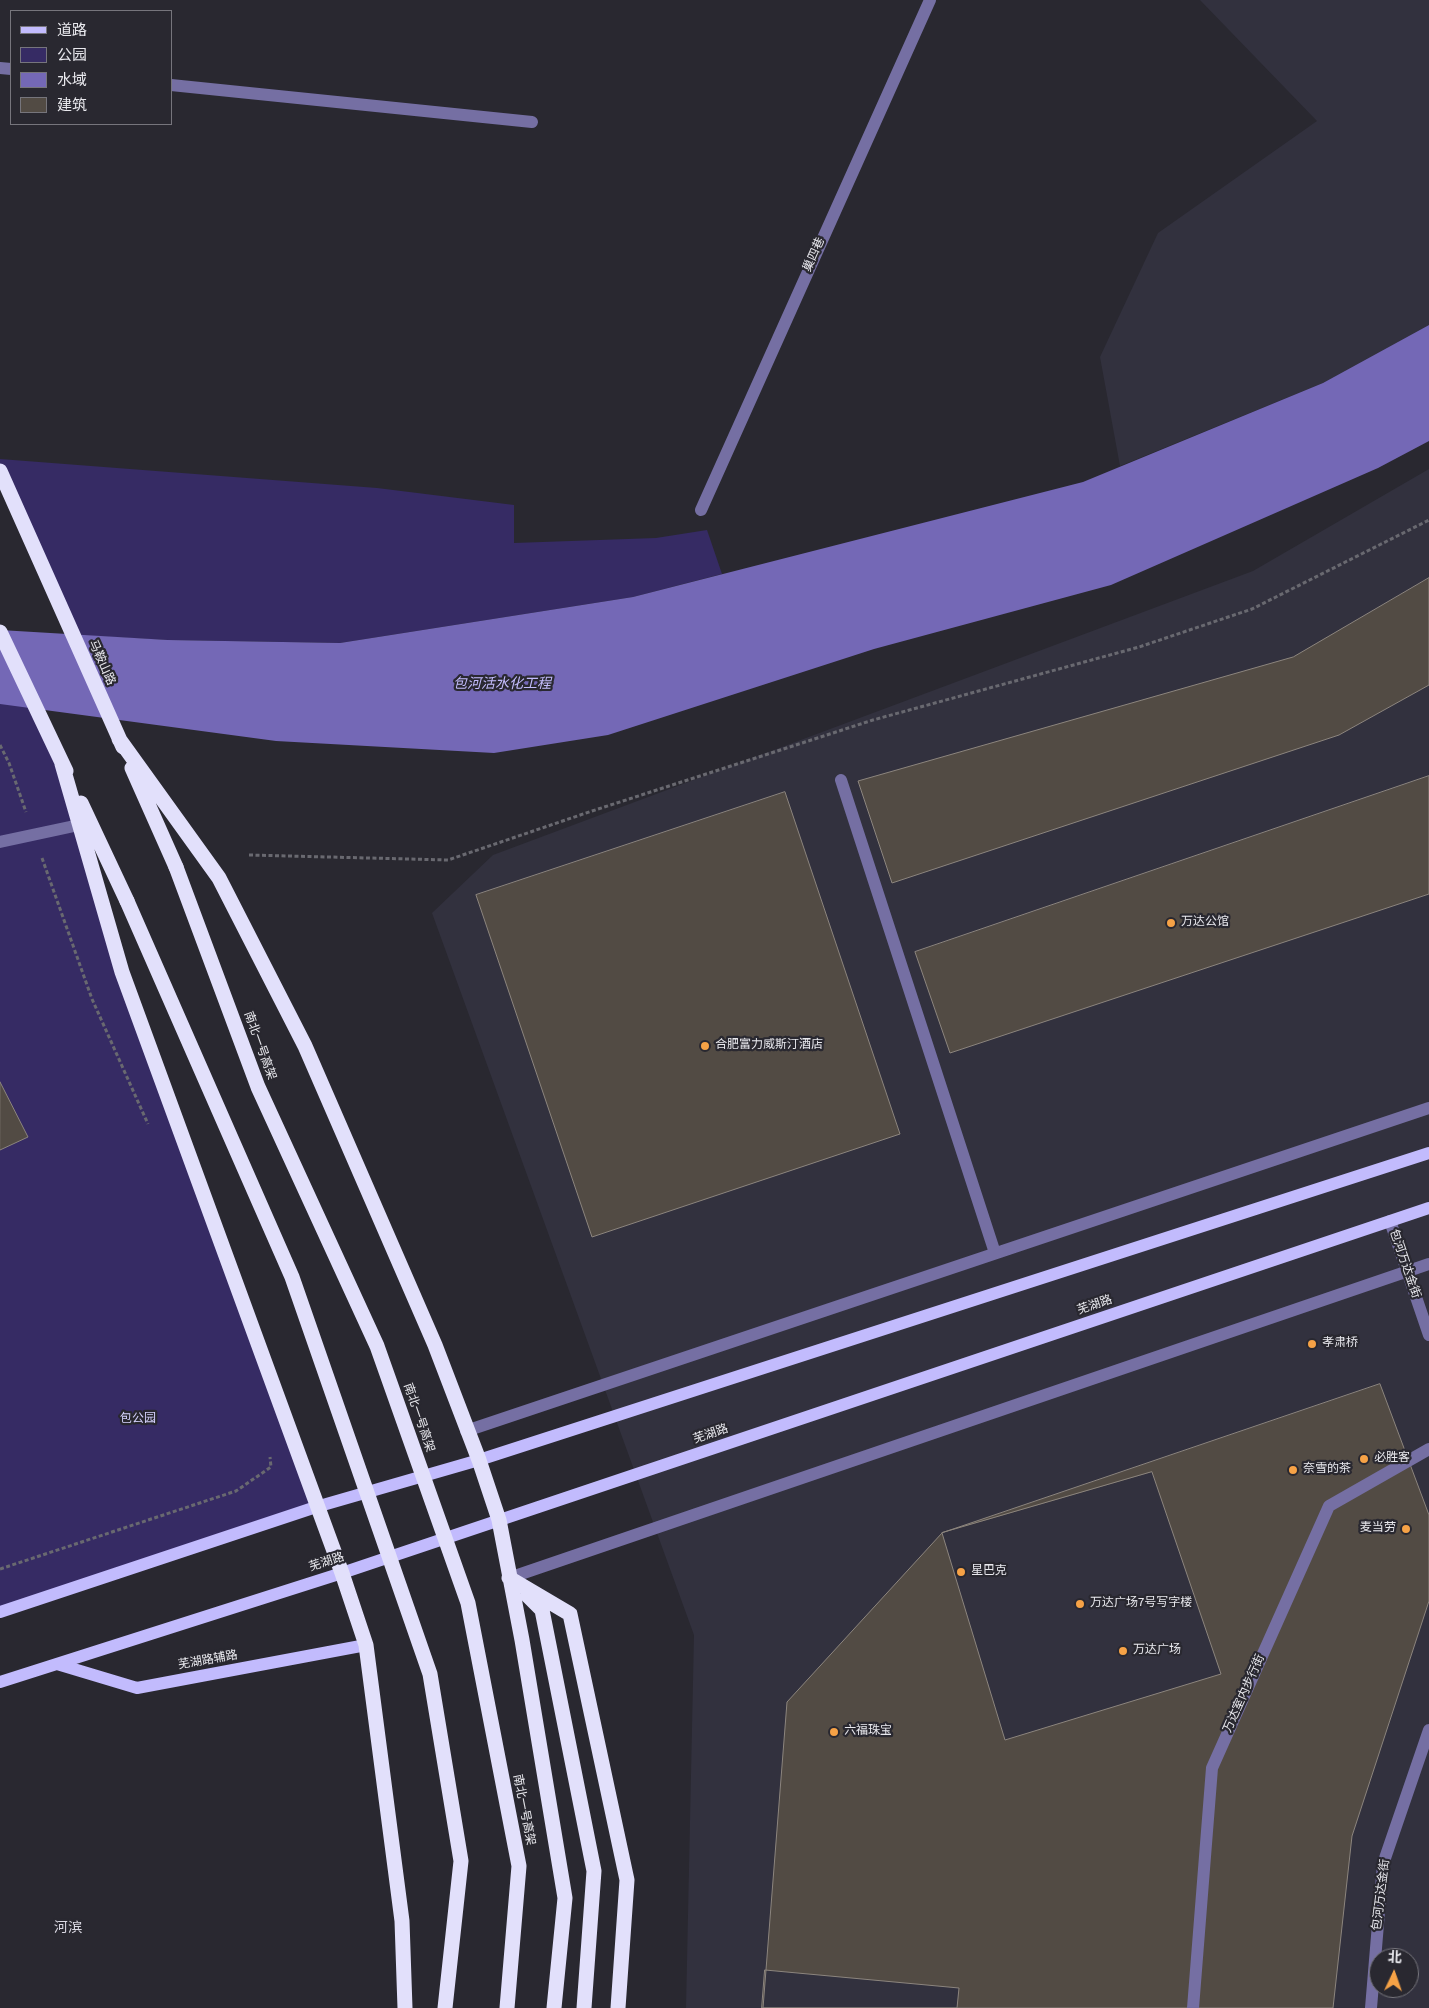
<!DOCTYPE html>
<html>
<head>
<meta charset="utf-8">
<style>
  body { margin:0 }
  #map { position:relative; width:1429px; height:2008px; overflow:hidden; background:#292830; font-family:Overpass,"Noto Sans SC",sans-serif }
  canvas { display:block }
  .legend { position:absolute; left:10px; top:10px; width:162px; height:115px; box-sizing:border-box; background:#292830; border:1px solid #76757c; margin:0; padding:6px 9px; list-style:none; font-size:15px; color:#e9e9ee }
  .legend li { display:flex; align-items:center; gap:10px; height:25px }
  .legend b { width:25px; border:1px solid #76757c }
  .north { position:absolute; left:1369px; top:1948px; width:50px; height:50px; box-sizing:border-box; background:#292830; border:1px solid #76757c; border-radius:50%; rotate:3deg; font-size:14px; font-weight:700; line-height:20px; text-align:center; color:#e9e9ee }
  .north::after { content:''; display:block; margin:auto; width:18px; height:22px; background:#f6a246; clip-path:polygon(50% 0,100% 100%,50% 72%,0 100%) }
</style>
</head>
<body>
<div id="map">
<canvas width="1429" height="2008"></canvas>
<ul class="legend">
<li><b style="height:6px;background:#c2bbfd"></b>道路</li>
<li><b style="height:14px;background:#362b64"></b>公园</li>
<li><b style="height:14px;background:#7468b6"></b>水域</li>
<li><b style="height:14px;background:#524b44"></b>建筑</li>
</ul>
<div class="north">北</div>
</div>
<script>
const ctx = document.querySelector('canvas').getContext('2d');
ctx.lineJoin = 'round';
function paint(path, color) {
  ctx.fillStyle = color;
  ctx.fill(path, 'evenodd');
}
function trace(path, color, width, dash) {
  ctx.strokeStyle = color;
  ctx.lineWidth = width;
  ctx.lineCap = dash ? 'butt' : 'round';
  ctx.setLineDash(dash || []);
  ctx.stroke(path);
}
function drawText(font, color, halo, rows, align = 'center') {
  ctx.font = font + ' Overpass,"Noto Sans SC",sans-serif';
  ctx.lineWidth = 4.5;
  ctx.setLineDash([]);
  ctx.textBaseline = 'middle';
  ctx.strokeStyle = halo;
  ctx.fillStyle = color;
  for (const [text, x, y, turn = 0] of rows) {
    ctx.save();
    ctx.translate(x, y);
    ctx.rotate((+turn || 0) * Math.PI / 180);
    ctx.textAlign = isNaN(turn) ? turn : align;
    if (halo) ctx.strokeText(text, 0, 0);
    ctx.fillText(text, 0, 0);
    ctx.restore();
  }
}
const built = new Path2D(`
  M1200,0H1429V325L1323,383L1120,466L1100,357L1158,233L1317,121Z
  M1429,469V2008H686L694,1635L432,913L493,855L1253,571ZM1379,1958H1409V1988H1379Z`);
const green = new Path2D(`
  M0,459L377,488L514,505V543L656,538L707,530L722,574L633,597L340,643L168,640L72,635L0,471Z
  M0,632L62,764L122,972L316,1507L0,1612Z`);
const water = new Path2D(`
  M1429,325V441L1378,468L1111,585L874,649L608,735L494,753L276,741L0,704V630L168,640L340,643L633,597L1083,482L1323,383Z`);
const building = new Path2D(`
  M1429,578V685L1339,735L892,883L858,781L1293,657Z
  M1429,776V894L950,1053L915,952Z
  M785,792L900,1134L592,1237L476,895Z
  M0,1082L28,1137L0,1150Z
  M1380,1384L1429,1515V1601L1352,1836L1333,2008H763L787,1702L942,1533Z
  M1152,1472L1221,1674L1005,1740L942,1533Z
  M765,1970L959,1988L957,2008H762Z`);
const path = new Path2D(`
  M0,745L9,763L26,812
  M249,855L448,860L592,811L873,720L1139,647L1252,609L1429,520
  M42,858L92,999L148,1124
  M0,1569L236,1491L271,1467L270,1457`);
const minor = new Path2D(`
  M0,68L11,69
  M171,85L532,122
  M701,510L930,0
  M841,780L995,1253
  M0,842L79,825
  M1390,1221L1429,1335
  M466,1431L1429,1108
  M509,1578L1429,1264
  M1193,2008L1212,1768L1329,1506L1429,1449
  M1371,2008L1383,1864L1429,1730`);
const major = new Path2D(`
  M0,1612L316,1507L479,1460L1429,1153
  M57,1664L137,1688L366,1645
  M0,1682L342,1573L1429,1208`);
const highway = new Path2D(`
  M0,471L123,747
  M0,632L66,771
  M119,739L219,878L305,1046L435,1345L479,1460L499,1520L522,1640L565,1898L554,2008
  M62,764L122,972L342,1573L366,1645L402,1921L405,2008
  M132,768L176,867
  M81,803L127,901
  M509,1578L570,1614L627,1880L618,2008
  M528,1596L542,1610L594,1871L584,2008`);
const highwayBridge = new Path2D(`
  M176,867L258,1087L377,1346L468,1603L519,1866L507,2008
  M127,901L292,1277L430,1674L461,1861L445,2008`);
const markers = [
  [1171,923,5,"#f6a246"],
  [705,1046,5,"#f6a246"],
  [1312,1344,5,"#f6a246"],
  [1364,1459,5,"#f6a246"],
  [1293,1470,5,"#f6a246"],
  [1406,1529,5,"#f6a246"],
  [961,1572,5,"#f6a246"],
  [1080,1604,5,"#f6a246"],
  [1123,1651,5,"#f6a246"],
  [834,1732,5,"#f6a246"]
];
const streetNames = [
  ["巢四巷",815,255,-66],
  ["马鞍山路",101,663,66],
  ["南北一号高架",259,1046,70],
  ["包河万达金街",1404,1264,71],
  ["芜湖路",1095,1306,-19],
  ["南北一号高架",418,1418,71],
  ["芜湖路",711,1435,-19],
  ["芜湖路",327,1563,-18],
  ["芜湖路辅路",208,1661,-10],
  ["万达室内步行街",1245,1694,-66],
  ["南北一号高架",523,1810,79],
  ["包河万达金街",1382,1895,-83]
];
const poiNames = [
  ["万达公馆",1181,923],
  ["合肥富力威斯汀酒店",715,1046],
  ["孝肃桥",1322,1344],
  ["必胜客",1374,1459],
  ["奈雪的茶",1303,1470],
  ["麦当劳",1396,1529,"right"],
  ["星巴克",971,1572],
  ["万达广场7号写字楼",1090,1604],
  ["万达广场",1133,1651],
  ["六福珠宝",844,1732]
];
const parkNames = [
  ["包公园",138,1420]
];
const waterNames = [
  ["包河活水化工程",502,685]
];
const neighbourhoodNames = [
  ["河滨",68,1929]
];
paint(built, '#32313e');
paint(green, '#362b64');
paint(water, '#7468b6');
paint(building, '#524b44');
trace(building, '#8c857e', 1);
trace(path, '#696970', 3, [4, 2.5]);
trace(minor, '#756fa3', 12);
trace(major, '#c2bbfd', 12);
trace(highway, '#e2e0fb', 15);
trace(highwayBridge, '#e2e0fb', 15);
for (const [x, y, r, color] of markers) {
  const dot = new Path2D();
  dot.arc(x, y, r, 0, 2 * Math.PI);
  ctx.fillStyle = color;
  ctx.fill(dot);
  trace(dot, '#292830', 2);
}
drawText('12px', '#e9e9ee', '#292830', streetNames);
drawText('12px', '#e9e9ee', '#292830', poiNames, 'left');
drawText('12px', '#d5d2fd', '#292830', parkNames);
drawText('italic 14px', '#c2bbfb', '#292830', waterNames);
drawText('14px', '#dbdae4', '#292830', neighbourhoodNames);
</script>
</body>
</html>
